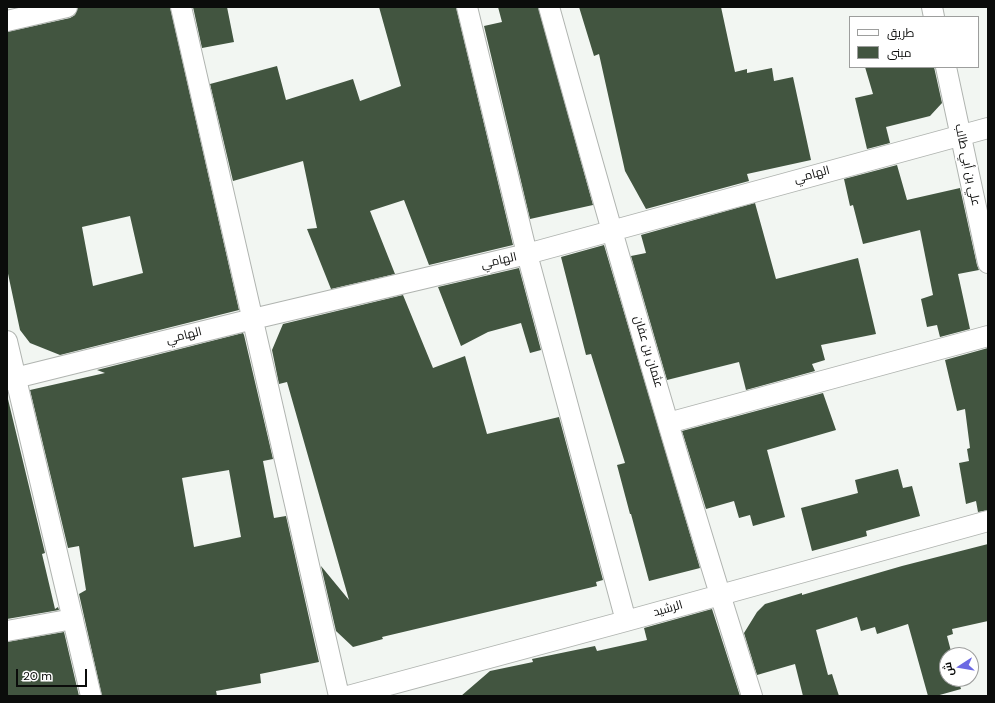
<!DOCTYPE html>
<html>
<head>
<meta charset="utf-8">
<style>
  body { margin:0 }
  #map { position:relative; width:995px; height:703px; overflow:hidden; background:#f2f6f2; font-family:"DM Sans",Cairo,sans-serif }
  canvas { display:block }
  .frame { position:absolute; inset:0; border:8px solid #0b0c0b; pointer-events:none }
  .legend { position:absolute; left:849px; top:16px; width:130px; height:52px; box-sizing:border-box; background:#fff; border:1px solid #9d9e9d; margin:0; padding:5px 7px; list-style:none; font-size:12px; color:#0b0c0b }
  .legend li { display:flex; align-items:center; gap:8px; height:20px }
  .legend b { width:20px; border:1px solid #9d9e9d }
  .north { position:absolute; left:939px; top:647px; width:40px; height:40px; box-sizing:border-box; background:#fff; border:1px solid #9d9e9d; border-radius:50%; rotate:258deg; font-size:11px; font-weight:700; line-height:16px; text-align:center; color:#0b0c0b }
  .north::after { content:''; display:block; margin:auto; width:14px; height:18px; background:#6c69e3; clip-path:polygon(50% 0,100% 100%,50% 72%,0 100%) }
  .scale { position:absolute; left:16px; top:669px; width:71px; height:18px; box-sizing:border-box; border:2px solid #0b0c0b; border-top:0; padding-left:5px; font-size:12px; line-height:14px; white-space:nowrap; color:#0b0c0b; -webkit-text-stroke:3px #fff; paint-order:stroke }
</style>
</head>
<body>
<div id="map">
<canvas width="995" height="703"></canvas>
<div class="frame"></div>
<ul class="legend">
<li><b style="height:5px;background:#fff"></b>طريق</li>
<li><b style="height:11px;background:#425540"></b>مبنى</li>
</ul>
<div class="north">ش</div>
<div class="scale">20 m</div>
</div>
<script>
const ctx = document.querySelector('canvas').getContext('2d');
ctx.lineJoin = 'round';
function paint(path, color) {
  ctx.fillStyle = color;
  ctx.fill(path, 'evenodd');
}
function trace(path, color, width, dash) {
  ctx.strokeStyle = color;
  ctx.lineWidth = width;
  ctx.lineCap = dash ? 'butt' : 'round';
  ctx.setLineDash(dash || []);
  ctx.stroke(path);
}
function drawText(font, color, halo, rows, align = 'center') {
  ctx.font = font + ' "DM Sans",Cairo,sans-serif';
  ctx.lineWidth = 4;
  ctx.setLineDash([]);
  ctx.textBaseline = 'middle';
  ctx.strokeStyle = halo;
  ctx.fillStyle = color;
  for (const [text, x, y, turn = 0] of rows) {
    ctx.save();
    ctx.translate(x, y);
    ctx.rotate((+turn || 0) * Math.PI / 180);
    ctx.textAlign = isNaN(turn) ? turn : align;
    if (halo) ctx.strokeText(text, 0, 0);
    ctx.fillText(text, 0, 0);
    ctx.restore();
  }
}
const building = new Path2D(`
  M78,7H170L239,310L60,355L30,343L20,330L7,269V32L70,18L75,15ZM130,216L143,273L93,286L82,227Z
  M193,7H227L234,42L202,48Z
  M379,7H456L513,245L429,265L404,200L370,211L395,274L331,289L307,229L317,228L303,161L233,181L210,84L277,66L286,100L353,79L360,101L401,86Z
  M498,7H538L593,205L530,219L484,26L502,22Z
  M579,7H721L735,72L747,69V73L772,68L774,81L793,77L811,160L747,174L749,181L646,209L625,171L599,54L594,56Z
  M865,67H934L942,103L930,116L886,127L890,143L867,149L855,98L873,94Z
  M897,165L907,200L960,188L977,265L979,270L958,274L970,329L940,337L937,325L927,327L921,299L933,295L920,230L863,244L853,205L850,206L844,179Z
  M755,203L776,279L858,258L876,334L821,345L825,360L812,364L815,371L746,390L739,362L667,380L631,256L646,253L641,235Z
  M604,245L700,568L649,581L631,514H630L617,465L625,463L591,354L586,355L561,257Z
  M519,268L541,350L530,353L521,323L488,332L461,346L438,287Z
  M403,295L433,368L465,356L487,434L559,417L603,580L596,582L597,586L382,637L383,639L353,647L336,631L321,566L349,600L287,382L279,384L272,350L283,324Z
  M243,333L244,335L273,459L263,461L274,518L286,516L319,662L260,674L261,683L216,691L217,696H102L79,594L86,590L79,546L68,548L30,390L105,373L97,370ZM229,470L241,537L194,547L182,478Z
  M988,348V510L978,512L976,501L966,504L959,463L969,461L967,449L970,448L965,409L957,411L945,360Z
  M823,393L836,430L767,450L785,517L753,526L750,515L739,518L734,501L706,509L682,431Z
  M7,395L45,553L42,554L55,609L58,607L59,610L7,619Z
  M898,469L903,488L912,486L920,516L866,531L867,536L812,551L801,508L858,493L855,480Z
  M988,544V621L952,629L953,634L947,636L952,655H947V679H958L961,689L936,696H928L908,624L877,634L875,627L861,631L857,617L816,630L828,675L832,674L839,696H803L795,664L757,675L744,633L757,612L765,604L802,593V595L902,566Z
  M712,609L740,696H461L490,671L533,662L532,659L595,646L597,651L647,640L644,628Z
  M64,632L79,696H7V642Z`);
const minor = new Path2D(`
  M181,7L339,696
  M467,7L527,254L626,621
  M549,7C613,238 679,468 752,696
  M932,7L934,17
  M7,21L67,7
  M946,67L988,263
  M7,341L91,696
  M7,380L253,319L527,254L988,128
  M668,423L988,336
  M7,631L73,619
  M348,696L626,621L988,521`);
const streetNames = [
  ["علي بن أبي طالب",967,165,78],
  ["الهامي",812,175,-15],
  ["الهامي",499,261,-13],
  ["الهامي",184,336,-14],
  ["عثمان بن عفان",648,352,73],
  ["الرشيد",668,609,-16]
];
paint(building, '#425540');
trace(minor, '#b0b4b0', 22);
trace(minor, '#fff', 20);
drawText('12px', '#0b0c0b', '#fff', streetNames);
</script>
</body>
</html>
